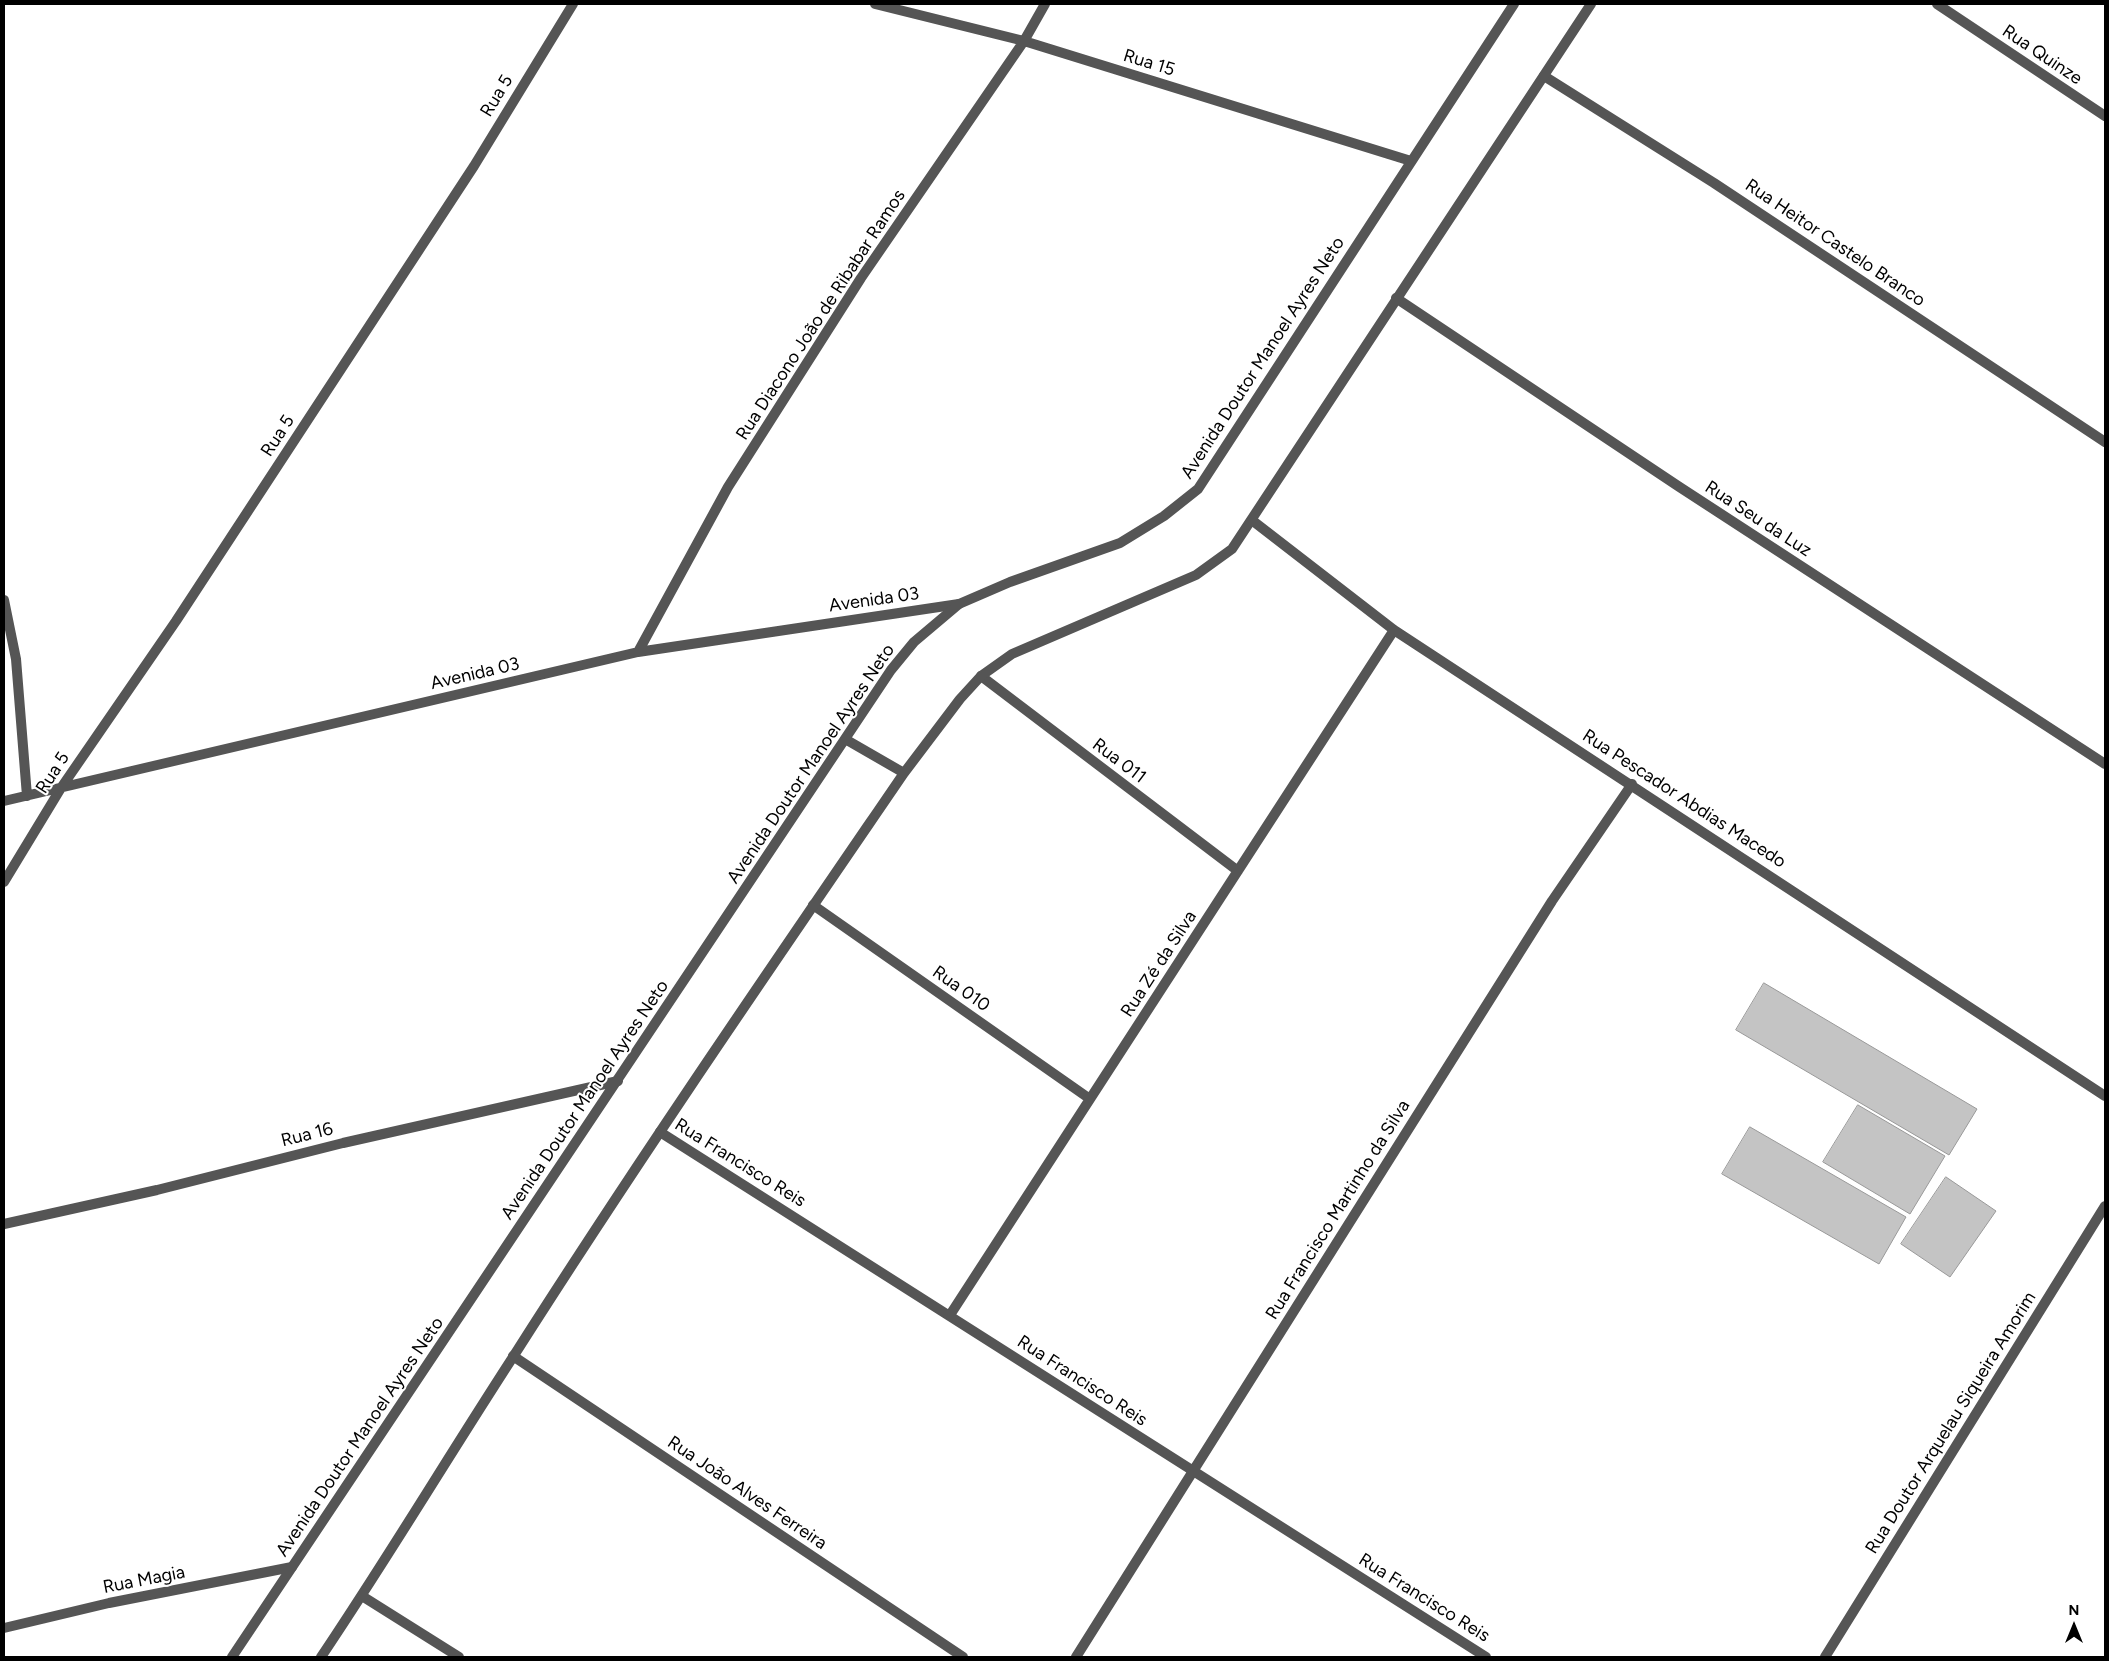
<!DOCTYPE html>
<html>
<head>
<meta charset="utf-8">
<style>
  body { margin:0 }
  #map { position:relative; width:2109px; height:1661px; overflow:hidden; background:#fff; font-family:Figtree,sans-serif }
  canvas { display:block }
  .frame { position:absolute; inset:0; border:5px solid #000; pointer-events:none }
  .north { position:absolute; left:2049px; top:1601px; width:50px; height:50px; -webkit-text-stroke:4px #fff; paint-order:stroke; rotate:0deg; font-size:14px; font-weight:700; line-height:20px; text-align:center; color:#000 }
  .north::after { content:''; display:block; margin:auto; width:18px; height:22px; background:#000; clip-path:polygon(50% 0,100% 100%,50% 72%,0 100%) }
</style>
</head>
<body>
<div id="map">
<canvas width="2109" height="1661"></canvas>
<div class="frame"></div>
<div class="north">N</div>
</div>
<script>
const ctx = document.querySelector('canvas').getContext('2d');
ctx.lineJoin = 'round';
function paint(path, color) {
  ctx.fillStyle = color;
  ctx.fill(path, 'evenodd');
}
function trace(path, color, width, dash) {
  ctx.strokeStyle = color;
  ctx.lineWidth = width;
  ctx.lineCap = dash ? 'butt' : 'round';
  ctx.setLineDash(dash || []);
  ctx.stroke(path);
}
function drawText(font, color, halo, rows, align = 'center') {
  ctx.font = font + ' Figtree,sans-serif';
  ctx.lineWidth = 4;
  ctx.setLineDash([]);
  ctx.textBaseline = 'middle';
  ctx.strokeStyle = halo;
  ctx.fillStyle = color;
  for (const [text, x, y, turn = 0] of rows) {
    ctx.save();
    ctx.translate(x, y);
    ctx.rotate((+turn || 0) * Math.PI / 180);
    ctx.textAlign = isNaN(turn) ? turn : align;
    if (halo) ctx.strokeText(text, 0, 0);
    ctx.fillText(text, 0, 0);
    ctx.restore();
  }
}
const building = new Path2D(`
  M1764,983L1977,1109L1949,1155L1736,1030Z
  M1858,1105L1945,1156L1910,1214L1823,1162Z
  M1750,1127L1906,1217L1879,1264L1722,1174Z
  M1946,1177L1996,1211L1950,1277L1901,1244Z`);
const minor = new Path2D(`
  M875,4L1024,41L1411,161
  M1937,4L2105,116
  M1544,76L1714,183L2105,442
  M1396,298L1678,486L2105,764
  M1253,521L1394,630L2105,1096
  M4,600L16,659L27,796
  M638,652L728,487L861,278L1024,41L1045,4
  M981,676L1238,871
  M4,801L638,652L959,604
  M4,882L61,788L176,621L474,166L573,4
  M813,905L1090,1099
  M660,1132L1486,1657
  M4,1224L157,1190L343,1143L618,1081
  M950,1315L1394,630
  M513,1356L963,1657
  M362,1596L459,1657
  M4,1628L109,1603L292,1567
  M1076,1657L1552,901L1632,784
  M1825,1657L2105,1206`);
const tertiary = new Path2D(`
  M845,739L904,773
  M232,1657L891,670L914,642L959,604L1010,582L1120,543L1164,516L1198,489L1514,4
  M321,1657C387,1559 448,1457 513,1357C639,1159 772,966 904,773L960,699L981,676L1012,654L1196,575L1232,549L1591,4`);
const streetNames = [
  ["Rua Quinze",2042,55,34],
  ["Rua 15",1149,63,17],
  ["Rua 5",497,96,-59],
  ["Rua Heitor Castelo Branco",1835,243,34],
  ["Rua Diacono João de Ribabar Ramos",821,315,-57],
  ["Avenida Doutor Manoel Ayres Neto",1263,358,-57],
  ["Rua 5",278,436,-57],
  ["Rua Seu da Luz",1758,519,33],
  ["Avenida 03",874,600,-8],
  ["Avenida 03",475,674,-13],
  ["Rua 011",1119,761,37],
  ["Avenida Doutor Manoel Ayres Neto",811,764,-56],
  ["Rua 5",53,773,-57],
  ["Rua Pescador Abdias Macedo",1684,799,33],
  ["Rua Zé da Silva",1159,964,-57],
  ["Rua 010",961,989,35],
  ["Avenida Doutor Manoel Ayres Neto",585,1100,-56],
  ["Rua 16",307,1135,-14],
  ["Rua Francisco Reis",740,1163,32],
  ["Rua Francisco Martinho da Silva",1338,1210,-58],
  ["Rua Francisco Reis",1082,1381,33],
  ["Rua Doutor Arquelau Siqueira Amorim",1951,1423,-58],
  ["Avenida Doutor Manoel Ayres Neto",360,1437,-56],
  ["Rua João Alves Ferreira",747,1493,34],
  ["Rua Magia",144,1580,-11],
  ["Rua Francisco Reis",1424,1598,32]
];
paint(building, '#c4c4c4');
trace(building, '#999', 1);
trace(minor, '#555', 10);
trace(tertiary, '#555', 10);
drawText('18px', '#000', '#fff', streetNames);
</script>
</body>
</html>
